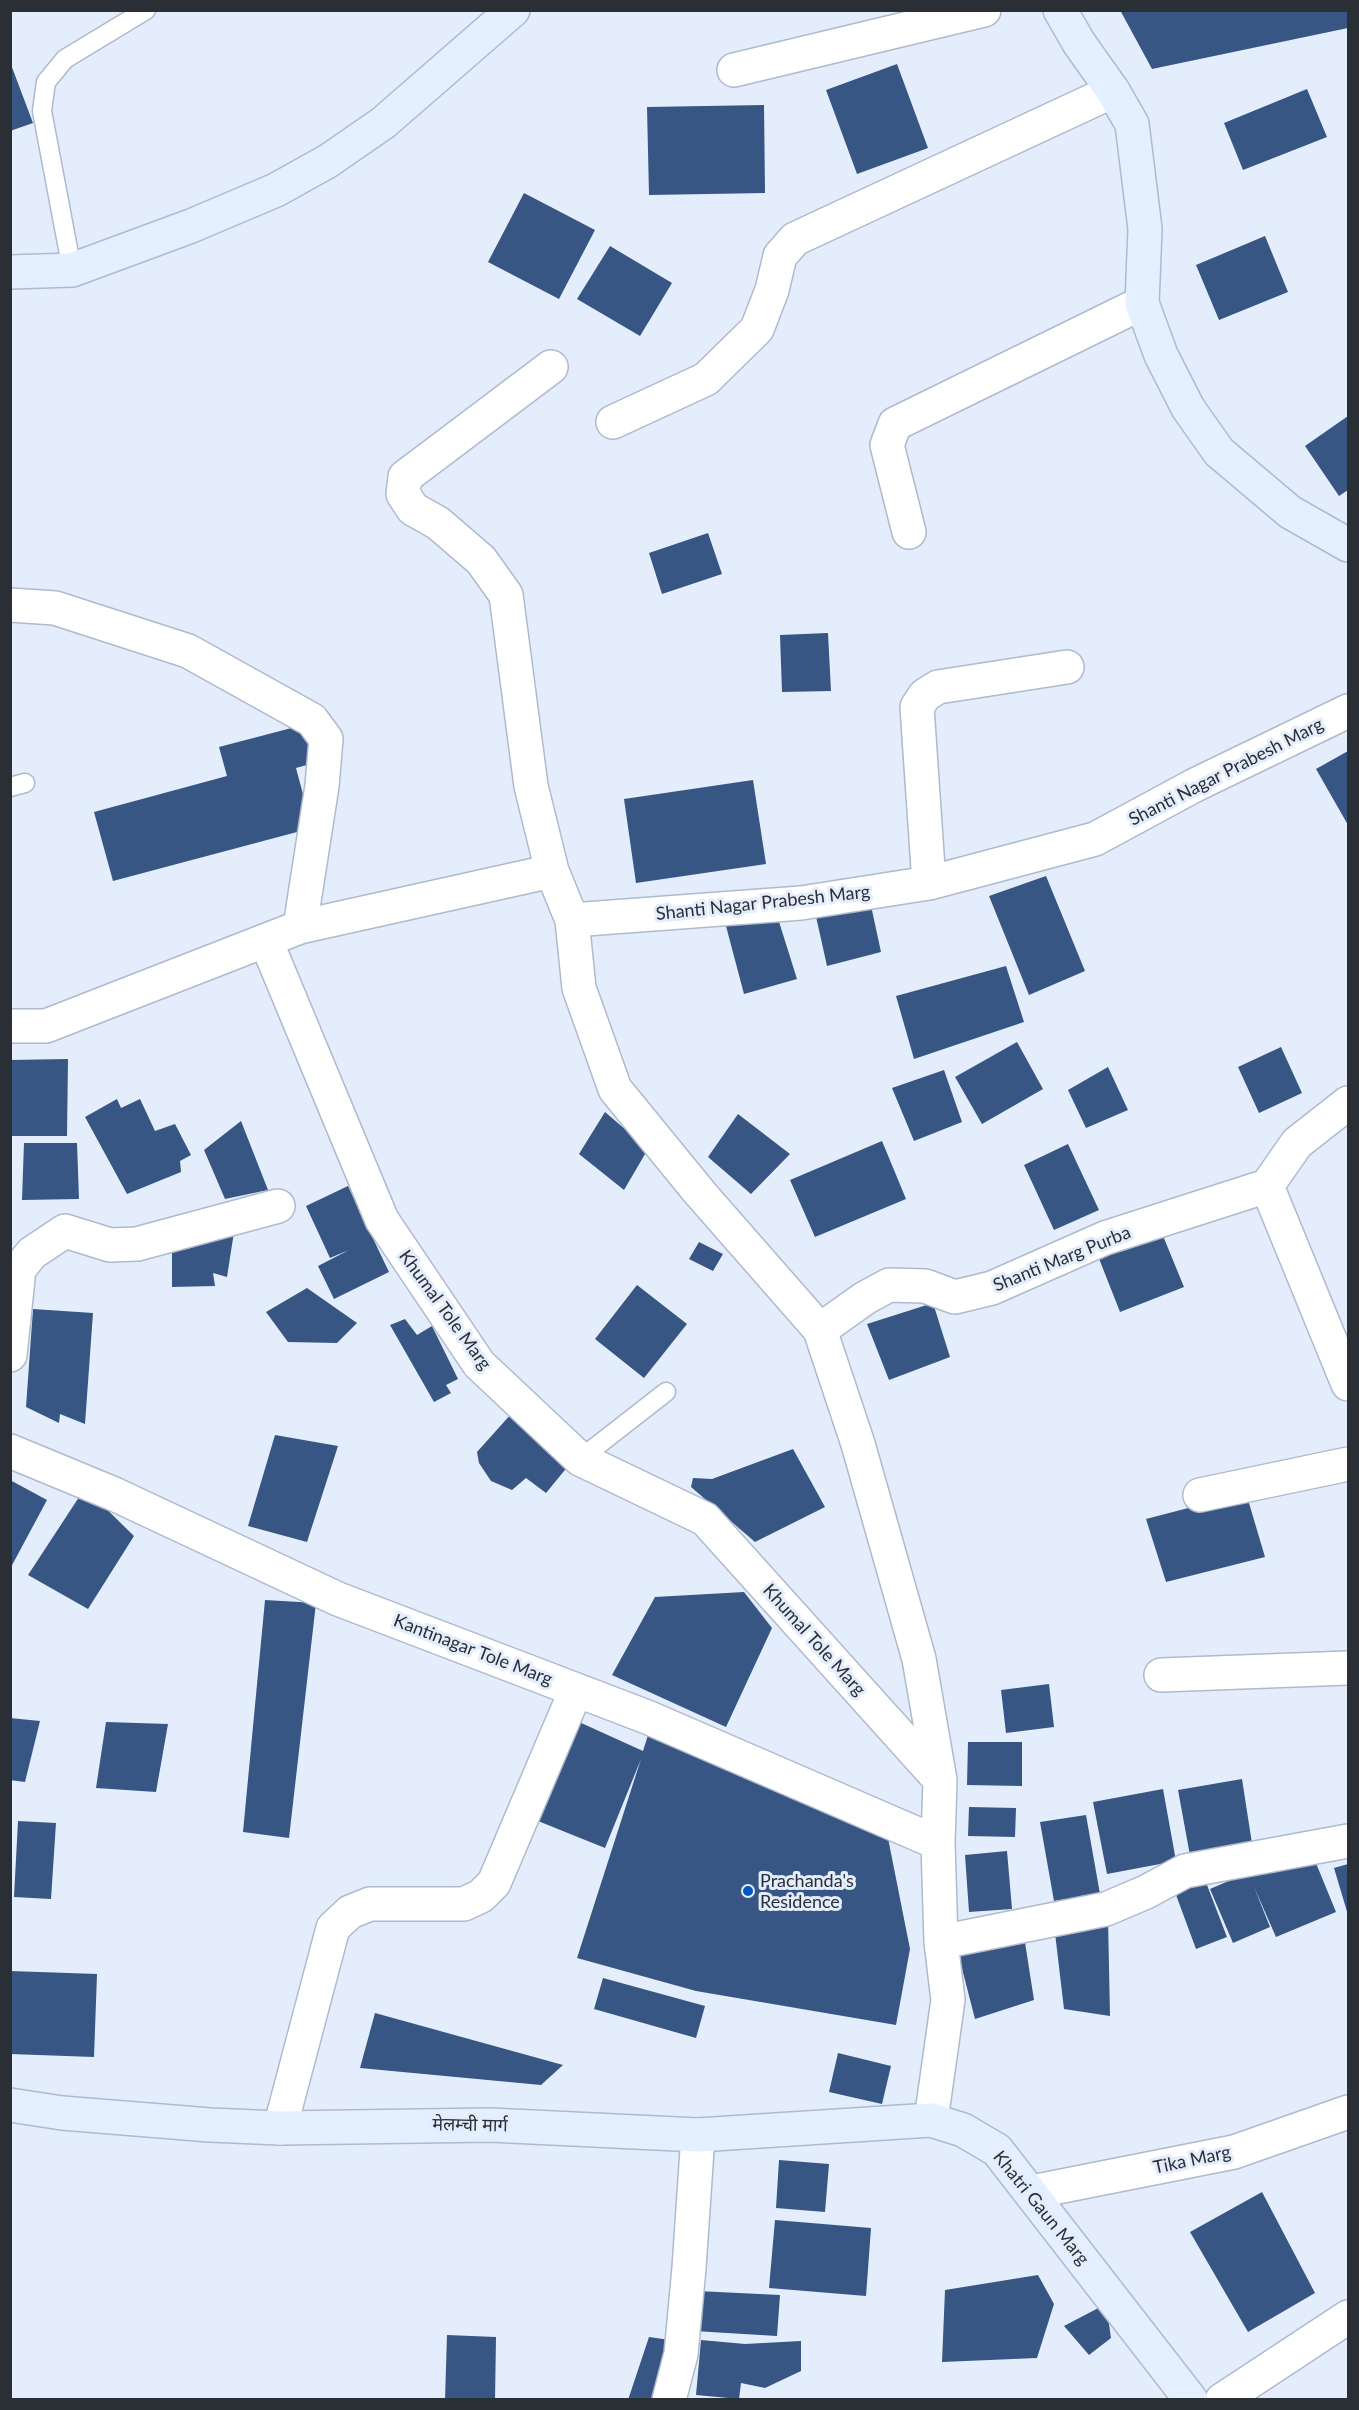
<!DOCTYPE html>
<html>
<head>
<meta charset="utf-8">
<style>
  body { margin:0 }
  #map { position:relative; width:1359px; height:2410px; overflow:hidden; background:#e3edfc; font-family:Lato,sans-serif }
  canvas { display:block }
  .frame { position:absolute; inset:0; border:12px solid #2a2e35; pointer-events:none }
</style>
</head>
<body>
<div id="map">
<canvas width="1359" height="2410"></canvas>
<div class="frame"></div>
</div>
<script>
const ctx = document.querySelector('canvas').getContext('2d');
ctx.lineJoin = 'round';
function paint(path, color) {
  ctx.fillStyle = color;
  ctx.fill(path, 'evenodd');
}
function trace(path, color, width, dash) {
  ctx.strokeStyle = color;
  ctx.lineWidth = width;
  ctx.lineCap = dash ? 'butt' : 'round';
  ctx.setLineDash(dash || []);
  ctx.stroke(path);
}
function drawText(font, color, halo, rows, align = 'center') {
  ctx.font = font + ' Lato,"Noto Sans Devanagari",sans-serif';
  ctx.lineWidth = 6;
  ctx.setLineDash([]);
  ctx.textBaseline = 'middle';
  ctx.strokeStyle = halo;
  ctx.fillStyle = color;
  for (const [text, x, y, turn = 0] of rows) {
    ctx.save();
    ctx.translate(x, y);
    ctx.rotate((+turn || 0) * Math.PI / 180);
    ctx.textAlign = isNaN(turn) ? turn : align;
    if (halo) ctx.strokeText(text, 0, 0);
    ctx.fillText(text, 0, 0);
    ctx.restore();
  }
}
const building = new Path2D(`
  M1120,10H1348V28L1152,69Z
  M10,62L33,123L10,131Z
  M897,64L928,148L857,174L826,90Z
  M1307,89L1327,137L1243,170L1224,123Z
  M764,105L765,193L649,195L647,107Z
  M524,193L595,230L559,299L488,262Z
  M1265,236L1288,292L1219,320L1196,265Z
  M610,246L672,283L640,336L577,299Z
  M1348,416V490L1339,496L1305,446Z
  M708,533L722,574L662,594L649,553Z
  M828,633L831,691L782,692L780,635Z
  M303,725L314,763L296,768L312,828L113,881L94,812L227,776L219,747Z
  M1348,751V825L1316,769Z
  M753,780L766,864L636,883L624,799Z
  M1046,876L1085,971L1029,995L989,896Z
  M870,901L881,952L827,966L815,912Z
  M775,909L797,979L744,994L722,911Z
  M1006,966L1024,1022L914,1059L896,996Z
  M1017,1042L1043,1089L982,1124L955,1077Z
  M1281,1047L1302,1093L1259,1113L1238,1067Z
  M68,1059L67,1136H10V1060Z
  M1108,1067L1128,1110L1086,1128L1068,1090Z
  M944,1070L962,1122L914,1141L892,1088Z
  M117,1099L121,1108L140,1099L155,1131L175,1124L191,1155L180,1161L181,1172L127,1194L85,1117Z
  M605,1112L648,1149L624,1190L579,1154Z
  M738,1114L790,1154L751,1194L708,1157Z
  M241,1121L268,1190L225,1199L204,1150Z
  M882,1141L906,1199L815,1237L790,1180Z
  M24,1143H77L79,1199L22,1200Z
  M1068,1144L1099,1210L1054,1230L1024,1165Z
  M348,1186L389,1272L334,1299L318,1266L349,1250L330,1258L306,1206Z
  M1161,1231L1184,1287L1120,1312L1098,1256Z
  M234,1232L227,1277L213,1273L215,1286L172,1287V1239Z
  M699,1242L723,1254L713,1271L689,1259Z
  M637,1285L687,1324L644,1378L595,1339Z
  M307,1288L357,1323L337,1343L288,1342L266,1312Z
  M933,1303L950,1357L889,1380L867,1324Z
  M33,1309L93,1313L85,1424L60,1414L59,1423L26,1407Z
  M405,1319L417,1335L432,1326L458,1379L446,1385L451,1393L434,1402L390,1325Z
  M512,1413L569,1465L546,1493L526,1478L512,1490L491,1481L479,1463L477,1452Z
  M275,1435L338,1446L307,1542L248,1526Z
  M793,1449L825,1507L755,1542L691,1487L693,1478L712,1479Z
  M10,1480L47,1500L10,1569Z
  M85,1488L134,1536L88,1609L28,1575Z
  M1246,1493L1265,1557L1166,1582L1146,1519Z
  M744,1592L772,1628L726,1727L612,1675L655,1597Z
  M265,1600L316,1603L289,1838L243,1832Z
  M1049,1684L1054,1727L1006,1733L1001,1690Z
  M10,1718L40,1721L25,1782L10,1780Z
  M106,1722L168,1724L156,1792L96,1788Z
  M579,1722L643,1751L649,1732L887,1833L910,1949L896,2025L696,1991L577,1958L641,1759L605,1848L538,1821Z
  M968,1742H1022V1786L967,1785Z
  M1242,1779L1253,1850L1191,1861L1178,1790Z
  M1163,1789L1176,1861L1107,1874L1093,1802Z
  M969,1807L1016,1808L1015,1837L968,1836Z
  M1086,1815L1100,1894L1054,1901L1040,1822Z
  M18,1821L56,1823L51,1899L14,1897Z
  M1007,1851L1012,1909L969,1912L965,1855Z
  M1311,1851L1336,1912L1276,1937L1254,1887L1270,1927L1233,1943L1210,1889L1275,1861Z
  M1348,1864V1915L1334,1868Z
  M1202,1872L1227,1937L1196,1949L1172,1884Z
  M1108,1918L1110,2016L1064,2009L1055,1933Z
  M1024,1936L1034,2000L975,2019L958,1953Z
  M10,1971L97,1974L94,2057L10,2054Z
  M603,1978L705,2006L696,2038L594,2009Z
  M375,2013L563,2065L541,2085L360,2068Z
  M838,2053L891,2066L882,2104L829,2092Z
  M779,2160L829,2164L825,2212L776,2208Z
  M1262,2192L1315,2293L1248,2332L1190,2232Z
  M775,2220L871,2228L866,2296L769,2288Z
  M1038,2275L1054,2304L1037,2358L942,2362L945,2290Z
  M697,2291L780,2295L777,2336L694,2331Z
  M1106,2304L1111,2338L1089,2355L1064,2326Z
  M447,2335L496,2337L495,2400H445Z
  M649,2337L670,2340L654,2400H628Z
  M701,2340L745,2344L801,2341V2371L765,2388L741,2383L739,2399L696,2395Z`);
const service = new Path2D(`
  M72,270L42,111L46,82L65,59L146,10
  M10,787L25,783
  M580,1459L666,1392`);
const minor = new Path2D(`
  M734,70L984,10
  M551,367L405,477L403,494L413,509L438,523L481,560L506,595L531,786L552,871L572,920L579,988L615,1089L700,1193L820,1330L858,1444L919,1659L940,1780
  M613,422L706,379L757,329L772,290L780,256L795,239L1113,91
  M909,532L887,445L895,424L1142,303
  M10,605L55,608L188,651L312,720L326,739L322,786L300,927L46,1026H10
  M929,883L917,707L925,695L938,687L1067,667
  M572,920L801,903L929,883L1095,839L1195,785L1348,711
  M300,927L552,871
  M266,941L382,1220L479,1364L580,1459L705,1519L940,1780L938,1843L941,1942L948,2000L931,2120
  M1267,1186L1348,1384
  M820,1330L865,1298L889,1285L925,1286L955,1297L992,1288L1105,1238L1267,1186L1297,1143L1348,1103
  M10,1355L19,1269L32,1253L65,1231L110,1245L137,1244L278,1206
  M10,1451L114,1494L338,1599L647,1717L938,1843
  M1200,1495L1348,1464
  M1161,1675L1348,1668
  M941,1942L1106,1909L1146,1892L1185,1871L1348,1841
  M280,2128L333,1928L350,1912L370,1904H464L481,1896L494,1883L576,1690
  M1032,2192L1234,2152L1348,2112
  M669,2400L681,2354L689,2268L698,2135
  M1222,2400L1348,2317`);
const secondary = new Path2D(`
  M1060,10L1079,43L1113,91L1132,124L1145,229L1142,303L1161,355L1188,408L1219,452L1290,512L1348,545
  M10,272L72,270L191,226L276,190L328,161L383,123L513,10
  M10,2105L62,2113L210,2125L280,2128L490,2125L698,2135L931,2120L963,2130L997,2150L1191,2400`);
const markers = [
  [748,1891,6,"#0056c0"]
];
const streetNames = [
  ["Shanti Nagar Prabesh Marg",1226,772,-27],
  ["Shanti Nagar Prabesh Marg",763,903,-6],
  ["Shanti Marg Purba",1062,1259,-22],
  ["Khumal Tole Marg",445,1310,54],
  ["Khumal Tole Marg",814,1640,48],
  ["Kantinagar Tole Marg",473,1650,21],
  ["मेलम्ची मार्ग",470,2125,1],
  ["Tika Marg",1192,2160,-12],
  ["Khatri Gaun Marg",1041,2208,51]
];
const poiNames = [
  ["Prachanda's",760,1881],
  ["Residence",760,1902]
];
paint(building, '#375684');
trace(service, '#afbacc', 21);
trace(minor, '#afbacc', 36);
trace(secondary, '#afbacc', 36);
trace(service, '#fff', 18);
trace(minor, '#fff', 33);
trace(secondary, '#e4efff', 33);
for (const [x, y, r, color] of markers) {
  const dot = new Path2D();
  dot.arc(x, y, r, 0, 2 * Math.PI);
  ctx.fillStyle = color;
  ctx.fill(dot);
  trace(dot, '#e3edfc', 2);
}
drawText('18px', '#2a2e35', '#e3edfc', streetNames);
drawText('18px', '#2a2e35', '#e3edfc', poiNames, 'left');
</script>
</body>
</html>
